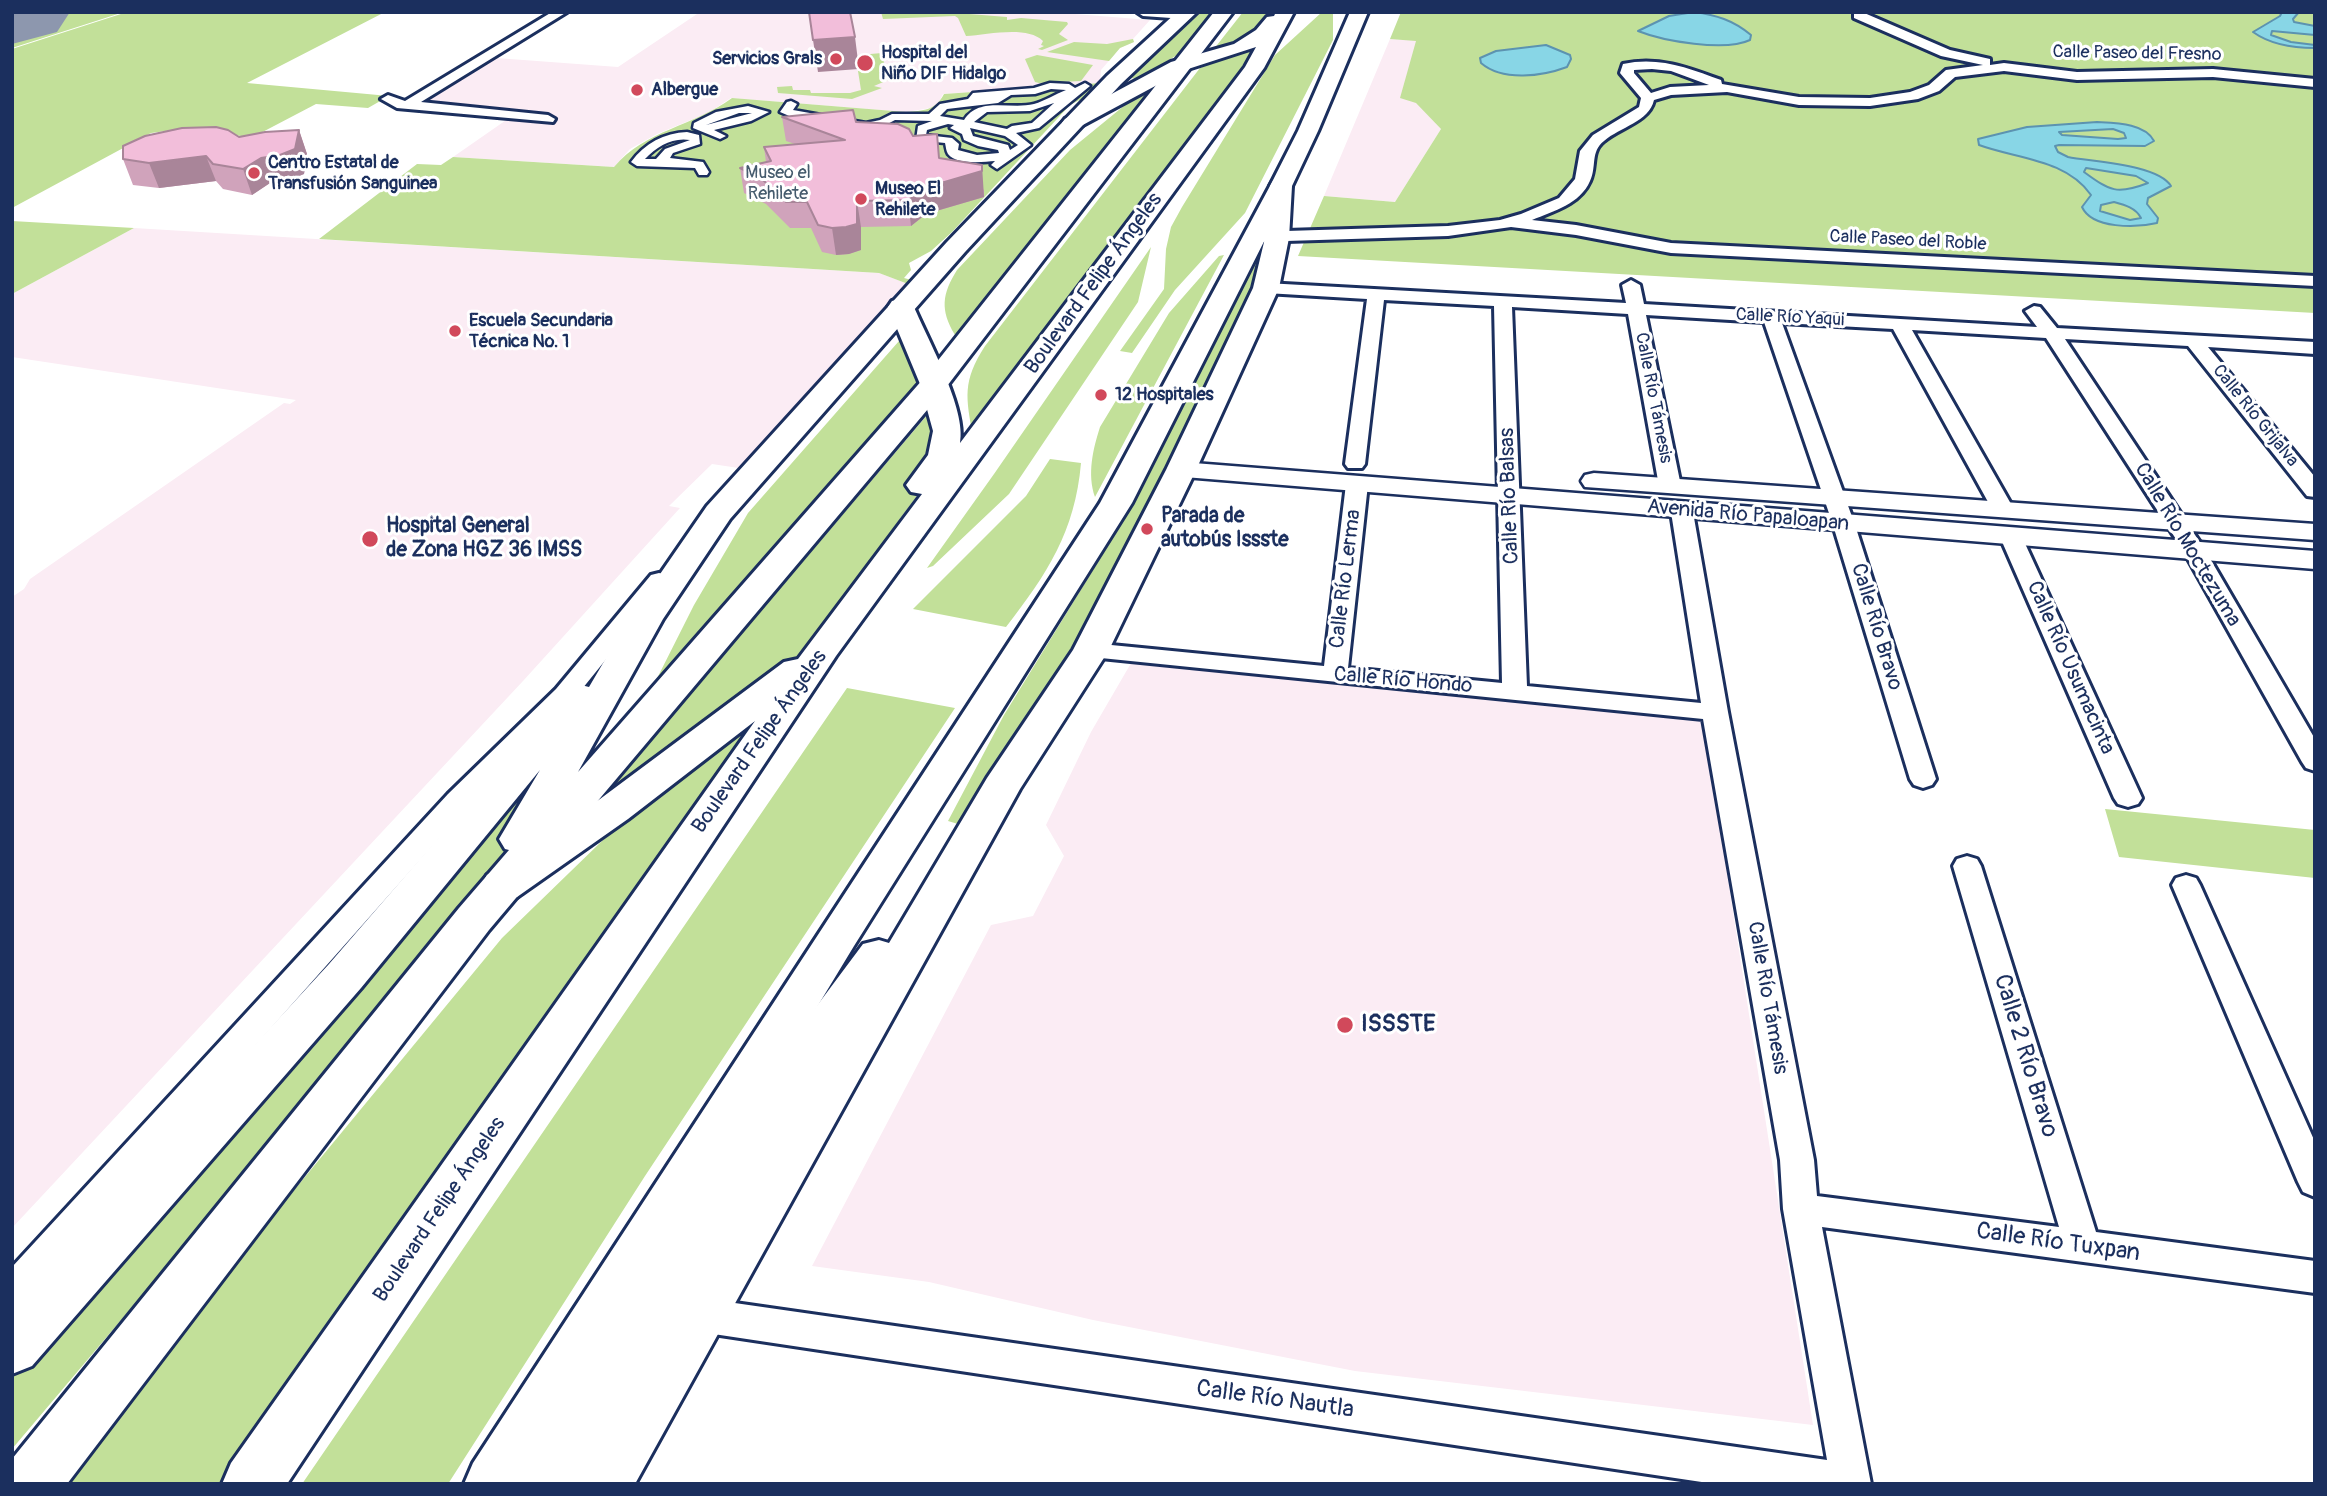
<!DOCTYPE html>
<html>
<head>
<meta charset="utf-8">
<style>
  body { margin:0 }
  #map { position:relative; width:2327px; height:1496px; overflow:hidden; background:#fff; font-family:Pangolin,sans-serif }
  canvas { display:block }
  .frame { position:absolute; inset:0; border:14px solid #1b2f5e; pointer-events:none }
</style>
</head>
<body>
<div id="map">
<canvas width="2327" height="1496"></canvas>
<div class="frame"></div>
</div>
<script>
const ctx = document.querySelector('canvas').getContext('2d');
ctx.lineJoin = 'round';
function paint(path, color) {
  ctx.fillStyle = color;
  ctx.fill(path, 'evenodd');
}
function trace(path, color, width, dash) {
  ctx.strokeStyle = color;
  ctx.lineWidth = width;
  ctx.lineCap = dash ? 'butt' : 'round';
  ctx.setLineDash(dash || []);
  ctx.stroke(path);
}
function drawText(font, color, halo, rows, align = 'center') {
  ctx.font = font + ' Pangolin,sans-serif';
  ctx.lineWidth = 6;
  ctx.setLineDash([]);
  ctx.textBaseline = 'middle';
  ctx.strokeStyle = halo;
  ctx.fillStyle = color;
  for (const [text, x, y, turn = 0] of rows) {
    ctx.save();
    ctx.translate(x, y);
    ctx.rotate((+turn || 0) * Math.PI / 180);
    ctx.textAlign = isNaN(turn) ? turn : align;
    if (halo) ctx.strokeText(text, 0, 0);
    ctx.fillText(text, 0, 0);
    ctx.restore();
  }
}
const built = new Path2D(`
  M700,12H1050L1150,20L1133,39L1134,42L1120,48L1101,70L1100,83L943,94L938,104L931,108L906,112L731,98L708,113L657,134L630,149L614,167L453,157L512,116L405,105L483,57L618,67Z
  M1390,39L1416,40V102L1441,129L1395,202L1324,196Z
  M134,228L879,273L916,287L921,306L765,472L712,464L669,506L680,508L523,681L12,1228V597L24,589L30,579L284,403L290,404L296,400L12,357V294Z
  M1134,658L1703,719L1813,1425L1355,1371L1093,1320L929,1282L812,1266L991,925L1033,916L1064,856L1046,825L1091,732Z`);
const green = new Path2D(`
  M54,12H124L12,48V25Z
  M127,12H385L247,83L389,96L368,108L316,104L253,137L173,130L151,133L12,208V49Z
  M881,12H944L1007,17V20L1021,18L1067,22L1068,24L1059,34L1068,40L1042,50L1038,49L1044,46L1041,45L1043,41C1027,25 987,35 966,36L958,18L955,16L883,19Z
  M1201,12H1220L1189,48L1137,79L1131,78Z
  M1243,12H1272L1254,36L1210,54Z
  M1322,12H1333V40L1245,213L1175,290L1132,353L1120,351L1164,289L1166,249L1171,227L1182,207L1275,55Z
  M1401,12H2315V313L1298,256L1324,196L1395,202L1441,129L1416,103L1400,98L1416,41L1390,39Z
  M1133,39L1134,42L1120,48L1109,61L1047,52L1074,42L1107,44Z
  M1259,44L1251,59L973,437C966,397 962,382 985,346L1200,68Z
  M882,53L888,80L874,86L882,88L852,99L778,93L777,87L792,86L793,90H810L811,93H850L861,90L858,71L862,70L859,55Z
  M1037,55L1093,65L1081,81L1039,83L1035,82L1025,59Z
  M1100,83L1089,95L1070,105L952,232L931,251L909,263L911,270L904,278L919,282L921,306L916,287L879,273L319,239L417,164L441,165L453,157L614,167C645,130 694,126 732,98L906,112C923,111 936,110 944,94Z
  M1147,87L1157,88L1042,234L955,335C940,310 942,294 957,270L1070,150Z
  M12,221L134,228L12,294Z
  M1263,240H1271L1260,288L1124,570L958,824L948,821L1004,715L1134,503Z
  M1151,247L1138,302L1009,494L933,566L927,568L994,474Z
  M1224,255L1095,497C1087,474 1093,449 1100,427L1169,313L1219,256Z
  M906,333L933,361L892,420L629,734L694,605L748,513Z
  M939,401L944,460L899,520L846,601L802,654L750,699L592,810Z
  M1050,459L1081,463C1075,532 1047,574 1006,627L913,609L1026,496Z
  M847,688L955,708L645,1176L448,1484H302Z
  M783,702L233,1484H65L281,1206L502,938L603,840Z
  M578,728L496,871L472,905L12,1449V1319L460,859Z
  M2105,809L2315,830V878L2119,857Z`);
const water = new Path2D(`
  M1694,12C1716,15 1733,20 1751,35L1750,40C1725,52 1663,41 1638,31L1669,16Z
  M2282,12H2299L2293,19L2294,22L2315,26V35L2272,31L2271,35L2291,42L2315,45V48C2294,48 2271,45 2253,32L2280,16Z
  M1546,45L1570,55L1571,59L1567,67C1543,76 1503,82 1481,63L1480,58L1496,51Z
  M2097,122C2115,123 2145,123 2154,141L2145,146L2059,145L2055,146L2058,152L2068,157C2092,162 2157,164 2171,186L2148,198L2147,204L2158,218L2157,223C2136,228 2092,229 2082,207L2091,195C2066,159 2017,159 1979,145L1978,139L2027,127ZM2113,129L2124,133L2126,138L2118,139L2062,135L2059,132ZM2086,168L2136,176L2148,183C2117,195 2110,191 2084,172ZM2114,202C2125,205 2136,208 2141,218L2130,220L2100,211L2101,205Z`);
const runway = new Path2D(`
  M12,12H70L57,32L12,44Z`);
const pedestrian = new Path2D(`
  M1050,83L1069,84L1075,88L1085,83L1090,86L1039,128L1016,133L1031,145L997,169L991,165L995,161C983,162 956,165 948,154C946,151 946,147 945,143L916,140L918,126L932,121L895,120L880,128L866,130L794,118L780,112L787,102L791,101L797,104L793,110L866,123L880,120L892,114H929L940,104L968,99L973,93L1034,88ZM1051,89L1066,90C1055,94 1045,101 1034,104C1010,110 979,96 964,120L940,116L947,109L998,103L1011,95L1035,94ZM1054,103L1032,123L1012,126L1007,129L974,122L987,112L1030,111ZM948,124L954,125L950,128L962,134L964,140L978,146L998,150L999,153L977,155L958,150L959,144L952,138L926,135L927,130ZM970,128L1005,136L1018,145L1010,150L1008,145L973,136Z
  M748,106L769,112L751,121L714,130L726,136L720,139L693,128L694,123L716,112ZM739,113H752L706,125Z
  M687,132L699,135L700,144L673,153L670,158L703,162L709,172L707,175H699L695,168L637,166L631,162C645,143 664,133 687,132ZM690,140L665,149L656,159H645C657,146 673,137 690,140Z`);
const minor = new Path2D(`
  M552,12H567L421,102L548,115L555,119L553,122L397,108L381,99L388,95L405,101Z
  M1137,12H1188L1191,15L1185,19L1143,16Z
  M1854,12H1862L1950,50L1990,59V65L2004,63L2077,72L2213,69L2315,79V87L2213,77L2077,80L2004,71L1955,77L1939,91L1918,99L1870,106L1799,105L1727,92L1671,95L1654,100C1649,122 1620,127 1604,141C1590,152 1597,166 1590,181C1580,204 1554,211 1532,220L1576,225L1671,243L2315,276V286L1671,253L1576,235L1511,227L1448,236L1254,242L1246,237L1254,232L1448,226L1500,220L1521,214L1559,198L1575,179L1580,151L1593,135L1639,107L1641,98L1620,73L1623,64C1658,56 1689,68 1721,80L1722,84L1799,97L1870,98L1910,92L1929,85L1946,70L1983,65L1941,56L1854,18ZM1652,69L1671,71L1709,85L1670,87L1651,93L1634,73V70Z
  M1631,280L1640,285L1644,304L2037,327L2025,311L2034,306L2040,307L2057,328L2315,342V354L2208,347L2315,477V497L2307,496L2188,346L2065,339L2205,550L2315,739V771L2306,768L2302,762L2183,550L2046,338L1912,330L2015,511L2012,516H1996L1993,511L1893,329L1782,323L1855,525L1936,779L1932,785L1923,788L1914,785L1910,779L1833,525L1764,322L1646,315L1681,486L1677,490H1663L1659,486L1628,314L1512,307L1527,686L1701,703L1671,512L1674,507H1690L1693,512L1728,712L1814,1160L1817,1196L2059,1227L1953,866L1957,859L1967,856L1977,859L1981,866L2096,1232L2315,1261V1293L1822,1227L1871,1484H1715L700,1332L687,1327L681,1315L687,1303L700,1298L1827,1460L1783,1209L1780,1160L1703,719L1091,657L1082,655L1079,650L1082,645L1091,643L1324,666L1346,484L1350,480H1364L1368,484L1348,668L1502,683L1494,306L1384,300L1365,464L1362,468H1348L1345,464L1367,299L1266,293L1257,288L1266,283L1626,303L1622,285Z
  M2011,530L2019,532L2022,537L2142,798L2138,804L2128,807L2118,804L2114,798L2000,537L2003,532Z
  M659,573L667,575L670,580L574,699L468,806L25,1305L12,1309V1267L448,794L556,689L651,575Z
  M2186,875L2196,878L2200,885L2315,1142V1197L2303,1192L2298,1182L2172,885L2176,878Z`);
const tertiary = new Path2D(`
  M1181,462L2315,551V569L1172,476L1168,470L1172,464Z
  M1594,473L2315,524V540L1585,487L1581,481L1585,475Z`);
const primary = new Path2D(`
  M1177,12H1197L1121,84L965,252L730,519L663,619L578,772L924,378L1214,12H1233L944,390L489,930L67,1484H12V1459L459,908L509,850L505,849L499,839L540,770L361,988L32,1366L12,1374V1308L329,964L568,688L581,685L589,687L629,619L707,506L947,242L1107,76Z
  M1281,179L1289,181L1292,186L1289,238L1279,288L1196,470L1109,650L1020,789L635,1484H515L524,1463L775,1062L863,944L879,940L889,943L987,778L1073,650L1166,470L1253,288L1265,238L1270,186L1273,181Z`);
const trunk = new Path2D(`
  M1276,12H1294L1264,68L836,656L287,1484H222L231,1463L755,721L628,819L517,897L502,901L487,897L481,886L487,875L600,799L784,662L798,659L922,494L911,492L906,485L928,455L933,431L920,384L888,307L892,301L901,299L910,301L914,307C928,340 967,410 960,443L1245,67L1256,47L1185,70L1079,127H1065L1062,123L1065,119L1171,62L1234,44L1256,30L1267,17L1274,16Z
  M1350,12H1368L1318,131L1292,186L1132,503L854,946L528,1484H464L473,1463L1100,503L1270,186L1298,131Z`);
const wall = new Path2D(`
  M782,117L856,122L913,136L940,158L984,190V197L926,214L911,226L861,227V250L849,254L836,255L822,252L811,228H790L766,204L744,193L740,168L766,162L764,147L795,144L786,141Z
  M299,130L307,154L304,174L289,180L270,183L252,195L223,189L216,181L159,188L133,185L123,159L239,137Z`);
const shadedWall = new Path2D(`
  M855,37L859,69L818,72L813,40Z
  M299,130L307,154L304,174L289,180L270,183L252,195L243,169Z
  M206,156L216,181L159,188L149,163Z
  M982,165L984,197L926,214L911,226L908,200L924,188Z
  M857,201L861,227V250L849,254L836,255L832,228Z`);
const building = new Path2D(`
  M809,12H850L855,37L813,40Z
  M853,110L856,122L898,124L909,129L913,136L937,134L939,158L982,165V171L924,188L908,200L857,201V224L846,227L832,228L818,225L807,202H786L762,179L740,168L771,161L764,147L845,140L782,117Z
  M216,127L228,130L239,137L265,132L299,130L295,149L280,155L261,158L243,169L213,164L206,156L149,163L123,159V146L145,136L182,128Z`);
const markers = [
  [836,59,7,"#d1495b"],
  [865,63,9,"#d1495b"],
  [637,90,7,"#d1495b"],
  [254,173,7,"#d1495b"],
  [861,199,7,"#d1495b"],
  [455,331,7,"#d1495b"],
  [1101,395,7,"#d1495b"],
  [1147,529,7,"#d1495b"],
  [370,539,9,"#d1495b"],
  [1345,1025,9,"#d1495b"]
];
const farPoinames = [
  ["Hospital del",881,53],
  ["Niño DIF Hidalgo",881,74],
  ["Servicios Grals",822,59,"right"],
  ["Albergue",651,90],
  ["Centro Estatal de",268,163],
  ["Transfusión Sanguinea",268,184],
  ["Museo El",875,189],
  ["Rehilete",875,210],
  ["Escuela Secundaria",469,321],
  ["Técnica No. 1",469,342],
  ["12 Hospitales",1115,395]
];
const farStreetnames = [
  ["Calle Paseo del Fresno",2137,54,1],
  ["Calle Paseo del Roble",1908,241,3],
  ["Calle Río Yaqui",1790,318,3],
  ["Calle Río Támesis",1653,398,79],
  ["Calle Río Grijalva",2255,416,51]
];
const farParknames = [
  ["Museo el",778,173],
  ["Rehilete",778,194]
];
const streetNames = [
  ["Boulevard Felipe Ángeles",1094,284,-54],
  ["Calle Río Balsas",1510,496,-92],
  ["Avenida Río Papaloapan",1748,516,5],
  ["Calle Río Moctezuma",2187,545,59],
  ["Calle Río Lerma",1346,579,-83],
  ["Calle Río Bravo",1876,627,73],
  ["Calle Río Usumacinta",2070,668,66],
  ["Calle Río Hondo",1403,681,5],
  ["Boulevard Felipe Ángeles",760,742,-55],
  ["Calle Río Támesis",1767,998,80],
  ["Boulevard Felipe Ángeles",440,1210,-56]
];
const poiNames = [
  ["Parada de",1161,517],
  ["autobús Issste",1161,541],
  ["Hospital General",386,527],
  ["de Zona HGZ 36 IMSS",386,551]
];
const nearPoinames = [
  ["ISSSTE",1361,1025]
];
const nearStreetnames = [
  ["Calle 2 Río Bravo",2025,1056,73],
  ["Calle Río Tuxpan",2058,1243,8],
  ["Calle Río Nautla",1275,1400,8]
];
paint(built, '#fbecf4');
paint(green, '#c2e099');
paint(water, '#88d6e6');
trace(water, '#5c93b0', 2);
paint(runway, '#8d97ae');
trace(pedestrian, '#1b2f5e', 5);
trace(minor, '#1b2f5e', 6);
trace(tertiary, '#1b2f5e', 5);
trace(primary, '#1b2f5e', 6);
trace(trunk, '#1b2f5e', 6);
paint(pedestrian, '#fff');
paint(minor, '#fff');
paint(tertiary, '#fff');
paint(primary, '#fff');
paint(trunk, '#fff');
paint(wall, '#d0a3bb');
paint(shadedWall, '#a98599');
paint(building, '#f2beda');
trace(building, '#a98599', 2);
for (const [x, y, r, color] of markers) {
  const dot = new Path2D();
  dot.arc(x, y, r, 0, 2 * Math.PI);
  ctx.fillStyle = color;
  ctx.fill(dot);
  trace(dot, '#fff', 2.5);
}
drawText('bold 18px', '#1b2f5e', '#fff', farPoinames, 'left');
drawText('18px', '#1b2f5e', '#fff', farStreetnames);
drawText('18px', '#455b6d', '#fff', farParknames);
drawText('21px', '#1b2f5e', '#fff', streetNames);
drawText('bold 21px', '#1b2f5e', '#fff', poiNames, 'left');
drawText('bold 24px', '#1b2f5e', '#fff', nearPoinames, 'left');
drawText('24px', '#1b2f5e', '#fff', nearStreetnames);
</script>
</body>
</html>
